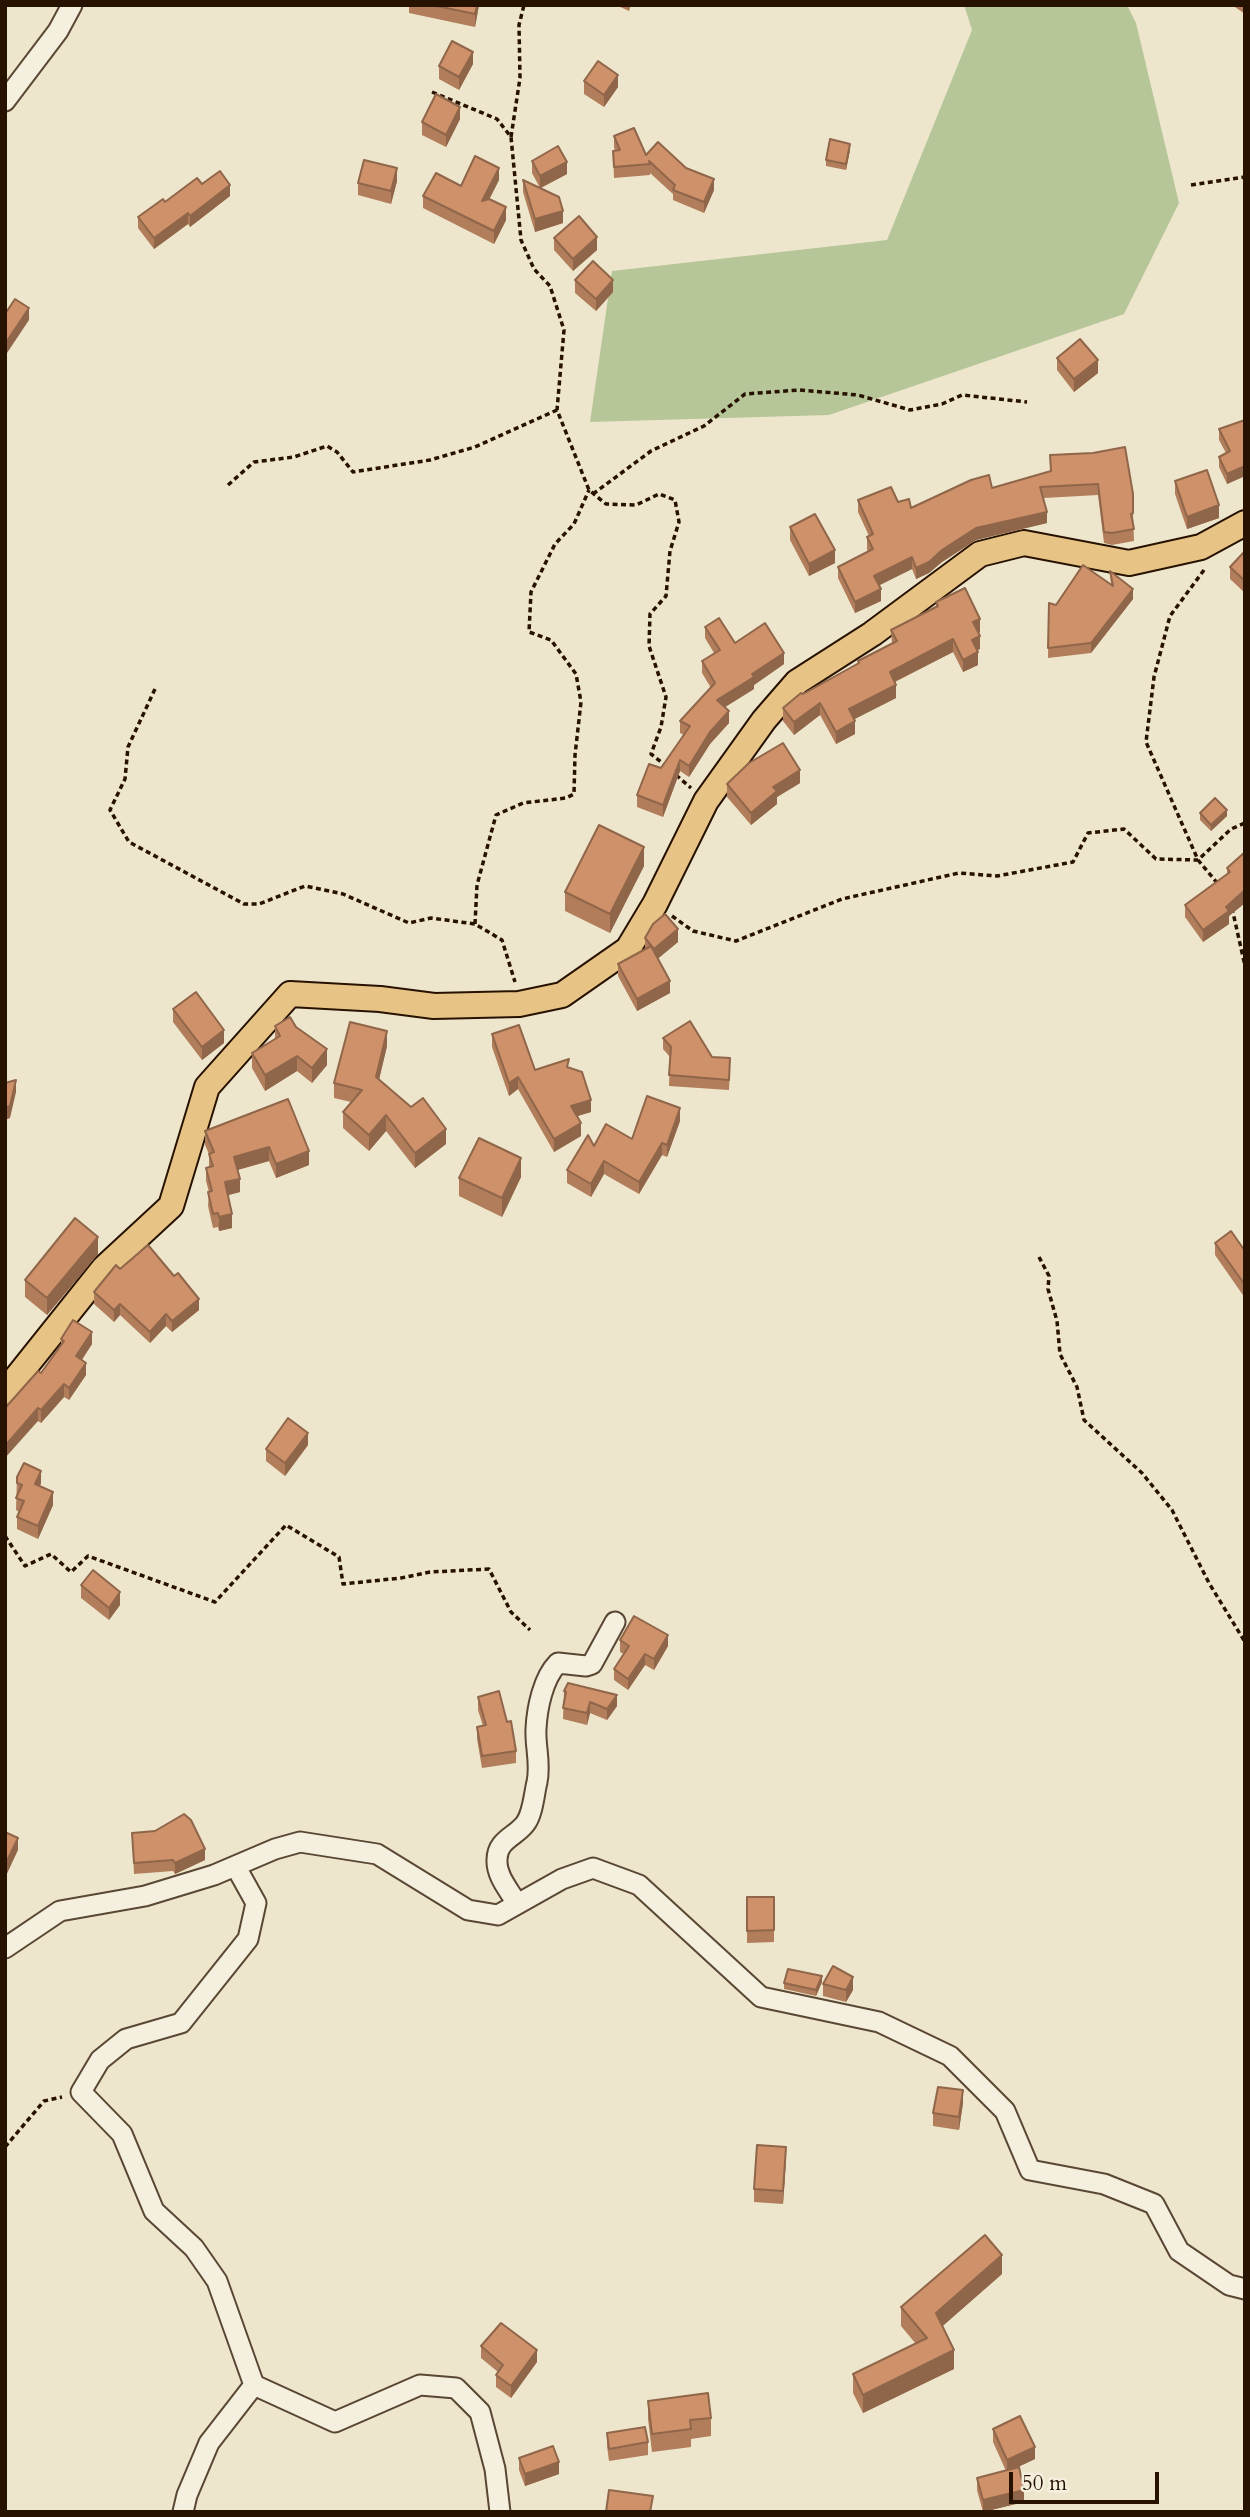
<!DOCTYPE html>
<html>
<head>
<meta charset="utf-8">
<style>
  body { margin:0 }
  #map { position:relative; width:1250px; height:2517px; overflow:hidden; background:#eee6cc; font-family:Cardo,serif }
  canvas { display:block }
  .frame { position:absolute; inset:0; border:7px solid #271200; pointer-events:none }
  .scale { position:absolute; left:1009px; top:2472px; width:150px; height:32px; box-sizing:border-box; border:4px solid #271200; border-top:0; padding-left:9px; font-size:21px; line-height:24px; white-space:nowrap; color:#271200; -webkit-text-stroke:5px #f4efde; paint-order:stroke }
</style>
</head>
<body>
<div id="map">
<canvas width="1250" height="2517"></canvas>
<div class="frame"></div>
<div class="scale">50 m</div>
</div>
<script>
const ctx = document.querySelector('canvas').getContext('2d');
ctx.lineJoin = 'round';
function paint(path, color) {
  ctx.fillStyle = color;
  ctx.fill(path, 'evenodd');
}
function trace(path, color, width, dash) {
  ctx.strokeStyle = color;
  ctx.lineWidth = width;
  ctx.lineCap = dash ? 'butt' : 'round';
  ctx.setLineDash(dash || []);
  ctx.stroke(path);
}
const green = new Path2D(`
  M964,5H1127L1136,23L1179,203L1124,314L829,415L590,422L612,271L887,240L972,30Z`);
const path = new Path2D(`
  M432,92L497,119L511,137L521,240L534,269L550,286L564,330L557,410L589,490L606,504L636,505L659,494L675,500L679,522L670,551L666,596L650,614L649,646L666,697L661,727L651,754L665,765
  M511,137L520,78L519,25L524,5
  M1191,185L1245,177
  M228,485L254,462L294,457L327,446L337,452L353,472L430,460L475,447L557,410
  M593,494L651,451L704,426L745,394L800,390L858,395L910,410L942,404L962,395L1027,402
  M1204,570L1170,616L1154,677L1146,742L1198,860L1218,884
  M155,689L128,747L125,779L110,810L129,842L244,904H259L305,886L343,894L409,923L431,918L475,924L502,940L515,982
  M676,775L691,788
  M1232,908L1245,966
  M672,916L693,931L736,941L842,899L959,873L997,876L1073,862L1088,833L1124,829L1156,859L1198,860L1231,829L1245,823
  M475,924L477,885L496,815L523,803L566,798L574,794L575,755L581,702L576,674L551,640L529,632L531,592L555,544L574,524L589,490
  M1039,1257L1049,1276L1048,1289L1057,1321L1060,1354L1077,1387L1084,1420L1142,1473L1172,1510L1209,1583L1245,1642
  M5,1536L25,1566L51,1554L71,1572L88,1556L215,1602L286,1525L339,1557L343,1584L401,1578L430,1572L489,1569L511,1612L530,1630
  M5,2147L44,2101L62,2097`);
const minor = new Path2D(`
  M5,101L58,31L72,5
  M236,1867L256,1903L248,1939L181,2023L126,2039L100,2060L81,2092L122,2134L154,2211L194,2248L217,2281L254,2385L335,2422L420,2385L456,2388L480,2412L495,2469L500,2512
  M517,1904C510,1891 496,1876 497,1860C497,1840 515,1837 525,1824C533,1814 534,1794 537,1782C541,1763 535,1747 536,1729C537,1708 543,1678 558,1663L586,1666L592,1664L615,1622
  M5,1948L60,1911L145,1896L214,1875L275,1849L300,1842L377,1854L468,1910L498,1915L562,1879L593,1868L639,1885L761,1997L879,2022L950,2056L1005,2111L1030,2170L1104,2184L1154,2204L1179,2251L1229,2285L1245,2289
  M183,2512L187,2495L209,2443L254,2385`);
const major = new Path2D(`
  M5,1392L104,1268L171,1206L207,1087L290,994L380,999L434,1006L519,1004L562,995L628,949L655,904L706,801L764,720L797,682L872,634L980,554L1024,543L1129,563L1201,547L1245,523`);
const wall = new Path2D(`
  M409,5H479L475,27L409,13Z
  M616,5H631L629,11Z
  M1232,5H1245V14Z
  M473,64L459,90L439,79V66Z
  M584,81L618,87L604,107L584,94Z
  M460,119L446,147L422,135V122Z
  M614,136L646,155L686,168L714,190L704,213L673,200V194L650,173V175L614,178L613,151H615L614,147Z
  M850,150L846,170L826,166V160Z
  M532,161L567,174L541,188L563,223L535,232L523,192V180L540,188L532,173Z
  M499,180L489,199L506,220L494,244L423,208V196L461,186Z
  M397,181L391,204L358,195V183Z
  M230,196L190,227L188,224L154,249L138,228V217L165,202Z
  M554,238L597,250L573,271L554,250Z
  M575,280L613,292L596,311L575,293Z
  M1057,358L1098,373L1074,392L1057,370Z
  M1245,420V476L1227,484L1219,467V457L1226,453L1219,440V429Z
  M1093,453L1133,513L1134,541L1112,545L1104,543L1098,495L1044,498L1047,523L976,540L942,562L929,573L916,579L912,569L879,585L881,601L855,613L838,578V567L868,552L867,549V537L869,536L858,512V500L898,502L911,508L992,488L1050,471V455Z
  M1175,481L1219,518L1187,529L1175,494Z
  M790,527L835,563L809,576L790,540Z
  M1245,551V593L1230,579V567Z
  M1110,571L1133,599L1091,653L1048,658L1049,603L1056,605L1111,584Z
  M936,602L980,632L978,633L980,649L977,650L978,665L963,672L953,652L895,682L896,698L854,719L855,734L836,744L820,715L794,735L783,721V708L858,664V661L892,644L891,630L936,606Z
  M705,627L735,643L784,664L754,685V689L725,707L729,723L710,744L689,777L680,771L663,817L637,807V795L661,768L684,735L680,733V721L711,688L702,673V661L714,653L705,638Z
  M800,783L777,797V804L751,825L727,797V784Z
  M1200,813L1227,816L1211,831L1200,820Z
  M1245,852V903L1229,916V924L1203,942L1185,917V905L1227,874V868Z
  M644,866L610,933L565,911V892Z
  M645,938L678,942L658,958L670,993L637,1011L618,976V964L645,950Z
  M173,1009L224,1043L202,1060L173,1022Z
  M275,1026L296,1027L327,1065L312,1083L297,1071L265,1091L252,1068V1053L275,1039Z
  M492,1034L535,1070L569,1067L591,1112L577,1116L581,1136L554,1152L518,1089L509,1096L492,1047Z
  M663,1038L712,1057L730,1069L729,1090L669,1086L670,1057L663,1049Z
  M387,1046L379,1080L446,1144L415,1168L386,1131L369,1151L343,1128V1112L351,1102L334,1098V1083Z
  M288,1099L309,1165L276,1178L269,1161L237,1170L240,1192L228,1195L232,1228L219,1231L218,1227L213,1228L208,1206L209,1192L206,1181V1168L209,1167V1154L205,1145V1131Z
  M680,1121L667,1157L662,1155L639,1194L604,1174L591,1197L567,1183V1170L594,1146L632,1139Z
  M521,1177L502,1217L459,1196V1178Z
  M1215,1243L1245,1251V1298L1215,1255Z
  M98,1254L47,1315L25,1297V1280Z
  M120,1269L199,1310L172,1332L166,1326L150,1343L120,1315L114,1322L94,1304V1292Z
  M61,1339L92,1344L82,1360L86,1375L69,1400L64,1397L41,1423L38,1421L6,1407L41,1373L61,1344Z
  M308,1445L285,1476L266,1461V1449Z
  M17,1477L41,1483L40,1486L53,1505L38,1539L17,1529V1517L19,1512L16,1510Z
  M81,1585L120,1605L109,1620L81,1598Z
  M620,1640L668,1646L654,1670L645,1665L628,1690L614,1680V1669L624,1654L620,1652Z
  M564,1691L617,1706L607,1720L590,1713L587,1725L563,1719Z
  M478,1697L516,1751V1763L482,1768L477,1739V1727L483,1726L478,1710Z
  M132,1833L205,1860L175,1874L173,1871L134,1874Z
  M747,1897H774V1942L747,1943Z
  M822,1982L816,1996L784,1989V1983Z
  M823,1984L853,1990L846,2002L823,1996Z
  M963,2103L959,2130L933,2126V2113Z
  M786,2159L783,2204L754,2202V2189Z
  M1002,2274L942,2326L954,2369L863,2413L853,2393V2374L916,2344L901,2326V2307Z
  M481,2346L537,2362L511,2398L496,2387V2375L498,2372L481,2358Z
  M648,2401L711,2418V2436L691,2439V2447L652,2452L648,2419Z
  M993,2429L1035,2459L1016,2468L1024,2502L983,2512L977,2490V2478L1006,2471L993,2442Z
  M607,2433L648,2442V2455L609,2461L607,2446Z
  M519,2458L559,2474L525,2486L519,2470Z`);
const shadedWall = new Path2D(`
  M477,5H479L475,27V14Z
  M473,52V64L459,90V77Z
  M618,75V87L604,107V95Z
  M460,107V119L446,147V135Z
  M850,144V150L846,170V164Z
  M567,162V174L540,188V176Z
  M397,168V181L391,204V191Z
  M499,168V180L482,214V201Z
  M714,179V190L704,213V202Z
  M230,185V196L190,227V216Z
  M506,207V220L494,244V231Z
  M563,211V223L535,232V219Z
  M188,213V224L154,249V238Z
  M597,237V250L573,271V259Z
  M613,280V292L596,311V299Z
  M29,308V320L5,356V344Z
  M1098,360V373L1074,392V379Z
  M1245,466V476L1227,484V474Z
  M1219,505V518L1187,529V517Z
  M1047,512V523L976,540L942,562L929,573L916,579V568L976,528Z
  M835,550V563L809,576V564Z
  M912,557V569L874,588V576Z
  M881,589V601L855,613V602Z
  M1133,589V599L1091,653V643Z
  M980,619V632L973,635V622Z
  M980,636V649L972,652V640Z
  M953,639V652L890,684V672Z
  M978,652V665L963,672V660Z
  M784,653V664L754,685V689L717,712V700L752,674Z
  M896,685V698L849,722V709Z
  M820,703V715L794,735V722Z
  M729,711V723L710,744L689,777V766L710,732Z
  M855,721V734L836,744V732Z
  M680,760V771L663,817V805Z
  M800,770V783L777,797V804L751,825V813L773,787Z
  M1227,810V816L1211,831V825Z
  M644,847V866L610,933V914Z
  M1245,890V903L1229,916V924L1203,942V930L1226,907Z
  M678,929V942L654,962V949Z
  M670,981V993L637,1011V999Z
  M224,1030V1043L202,1060V1047Z
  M387,1031V1046L376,1092V1077Z
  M327,1049V1065L312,1083V1068Z
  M297,1056V1071L265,1091V1075Z
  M518,1077V1089L509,1096V1083Z
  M16,1080V1092L10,1118L5,1120V1108Z
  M591,1100V1112L571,1118V1106Z
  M680,1108V1121L667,1157V1145Z
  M386,1115V1131L369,1151V1135Z
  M581,1123V1136L554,1152V1139Z
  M446,1129V1144L415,1168V1153Z
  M662,1143V1155L639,1194V1182Z
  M269,1147V1161L234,1171V1157Z
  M309,1151V1165L276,1178V1164Z
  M521,1158V1177L502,1217V1198Z
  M604,1161V1174L591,1197V1184Z
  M240,1179V1192L225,1196V1182Z
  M232,1214V1228L219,1231V1217Z
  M98,1237V1254L47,1315V1298Z
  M199,1299V1310L172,1332V1321Z
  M120,1304V1315L114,1322V1310Z
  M166,1314V1326L150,1343V1332Z
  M92,1332V1344L76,1368V1356Z
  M86,1363V1375L69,1400V1388Z
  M64,1384V1397L41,1423V1410Z
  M38,1408V1421L5,1458V1446Z
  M308,1433V1445L285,1476V1463Z
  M41,1471V1483L35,1497V1484Z
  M53,1492V1505L38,1539V1526Z
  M120,1592V1605L109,1620V1608Z
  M668,1635V1646L654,1670V1659Z
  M645,1654V1665L628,1690V1679Z
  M617,1695V1706L607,1720V1709Z
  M590,1702V1713L587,1725V1713Z
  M18,1838V1850L5,1878V1865Z
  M205,1849V1860L175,1874V1863Z
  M822,1976V1982L816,1996V1990Z
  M853,1977V1990L846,2002V1990Z
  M963,2090V2103L959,2130V2117Z
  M786,2147V2159L783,2204V2191Z
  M1002,2255V2274L936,2332V2313Z
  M537,2350V2362L511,2398V2386Z
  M954,2350V2369L863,2413V2395Z
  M1035,2447V2459L1007,2472V2460Z
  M559,2462V2474L525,2486V2474Z
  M1024,2490V2502L983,2512V2500Z`);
const building = new Path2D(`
  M432,5H477L475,14Z
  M452,41L473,52L459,77L439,66Z
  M598,61L618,75L604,95L584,81Z
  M436,94L460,107L446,135L422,122Z
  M634,128L646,155L658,142L686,168L714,179L704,202L673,190L675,185L649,161L650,164L614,167L613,151L620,150L614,136Z
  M830,139L850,144L846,164L826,160Z
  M558,146L567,162L540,176L532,161Z
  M475,156L499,168L482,201L489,199L506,207L494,231L423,196L436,173L461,186Z
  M364,160L397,168L391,191L358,183Z
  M220,171L230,185L190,216L188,213L154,238L138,217L163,199L165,202L197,178L202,184Z
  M523,180L559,197L563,211L535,219Z
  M579,216L597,237L573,259L554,238Z
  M593,261L613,280L596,299L575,280Z
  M15,299L29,308L5,344V314Z
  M1080,339L1098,360L1074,379L1057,358Z
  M1245,420V466L1227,474L1219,457L1230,451L1219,429Z
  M1125,447L1133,494V513L1131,514L1134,529L1112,533L1104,532L1098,484L1040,487L1047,512L976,528L942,550L929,562L916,568L912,557L874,576L881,589L855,602L838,567L873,549L867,537L873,534L858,500L891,487L898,502L909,499L911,508L971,480L989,475L992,488L1051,471L1050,455L1093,453Z
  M1207,470L1219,505L1187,517L1175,481Z
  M815,514L835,550L809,564L790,527Z
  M1245,551V581L1230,567Z
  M1083,565L1113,586L1110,571L1133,589L1091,643L1048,648L1049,603L1056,605Z
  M965,588L980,619L973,622L980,636L972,640L978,652L963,660L953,639L890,672L896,685L849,709L855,721L836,732L820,703L794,722L783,708L801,693L803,694L859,663L858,661L897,641L891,630L938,606L936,602Z
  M719,618L735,643L765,623L784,653L752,674L754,677L717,700L729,711L710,732L689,766L680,760L663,805L637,795L649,764L661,768L690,726L680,721L715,683L702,661L720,650L705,627Z
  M783,743L800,770L773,787L777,791L751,813L727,784L749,763Z
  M1215,798L1227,810L1211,825L1200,813Z
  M599,825L644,847L610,914L565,892Z
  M1245,852V890L1226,907L1229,911L1203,930L1185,905L1230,872L1227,868Z
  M665,914L678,929L654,949L645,938L653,924Z
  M651,946L670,981L637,999L618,964Z
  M196,992L224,1030L202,1047L173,1009Z
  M290,1017L296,1027L327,1049L312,1068L297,1056L265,1075L252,1053L280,1036L275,1026Z
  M690,1021L712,1057L730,1058L729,1080L669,1075L671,1047L663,1038Z
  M350,1022L387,1031L376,1077L411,1107L423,1098L446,1129L415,1153L386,1115L369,1135L343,1112L362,1090L334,1083Z
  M519,1025L535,1070L569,1059L567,1067L582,1072L591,1100L571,1106L581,1123L554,1139L518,1077L509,1083L492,1034Z
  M16,1080L10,1106L5,1108V1083Z
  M647,1096L680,1108L667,1145L662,1143L639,1182L604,1161L591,1184L567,1170L588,1135L594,1146L606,1124L632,1139Z
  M288,1099L309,1151L276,1164L269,1147L234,1157L240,1179L225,1182L232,1214L219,1217L218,1213L213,1214L208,1192L212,1191L206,1168L213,1166L209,1154L214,1152L205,1131Z
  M479,1138L521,1158L502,1198L459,1178Z
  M75,1218L98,1237L47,1298L25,1280Z
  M1231,1231L1245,1251V1285L1215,1243Z
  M148,1245L174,1276L178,1273L199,1299L172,1321L166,1314L150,1332L120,1304L114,1310L94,1292L116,1265L120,1269Z
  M73,1320L92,1332L76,1356L86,1363L69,1388L64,1384L41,1410L38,1408L5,1446V1406L6,1407L38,1371L41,1373L64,1341L61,1339Z
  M288,1418L308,1433L285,1463L266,1449Z
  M24,1463L41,1471L35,1484L53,1492L38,1526L17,1517L24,1501L16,1498L22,1485L17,1483V1477Z
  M93,1570L120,1592L109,1608L81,1585Z
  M634,1616L668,1635L654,1659L645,1654L628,1679L614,1669L629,1646L620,1640Z
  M568,1683L617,1695L607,1709L590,1702L587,1713L563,1708L566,1692L564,1691Z
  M499,1691L507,1722L511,1721L516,1751L482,1756L477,1727L486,1725L478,1697Z
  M184,1814L191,1820L205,1849L175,1863L173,1860L134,1863L132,1833L155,1831Z
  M5,1832L18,1838L5,1865Z
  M747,1897H774V1930L747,1931Z
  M833,1966L853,1977L846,1990L823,1984Z
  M788,1969L822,1976L816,1990L784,1983Z
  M938,2087L963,2090L959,2117L933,2113Z
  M757,2145L786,2147L783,2191L754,2189Z
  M985,2235L1002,2255L936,2313L954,2350L863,2395L853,2374L927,2338L901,2307Z
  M501,2323L537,2350L511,2386L496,2375L503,2365L481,2346Z
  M708,2393L711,2418L690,2420L691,2429L652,2434L648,2401Z
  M1020,2416L1035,2447L1007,2460L993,2429Z
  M645,2427L648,2442L609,2449L607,2433Z
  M553,2446L559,2462L525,2474L519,2458Z
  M1019,2467L1024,2490L983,2500L977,2478Z
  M609,2490L653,2496L650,2512H606Z`);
paint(green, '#b6c699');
trace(minor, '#594733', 23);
trace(major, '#271200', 28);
trace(path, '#271200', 3.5, [5, 3.5]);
trace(minor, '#f4efde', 19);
trace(major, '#e7c386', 24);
paint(wall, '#b17d5a');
paint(shadedWall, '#90664a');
paint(building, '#ce9169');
trace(building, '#90664a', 2);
</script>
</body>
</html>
